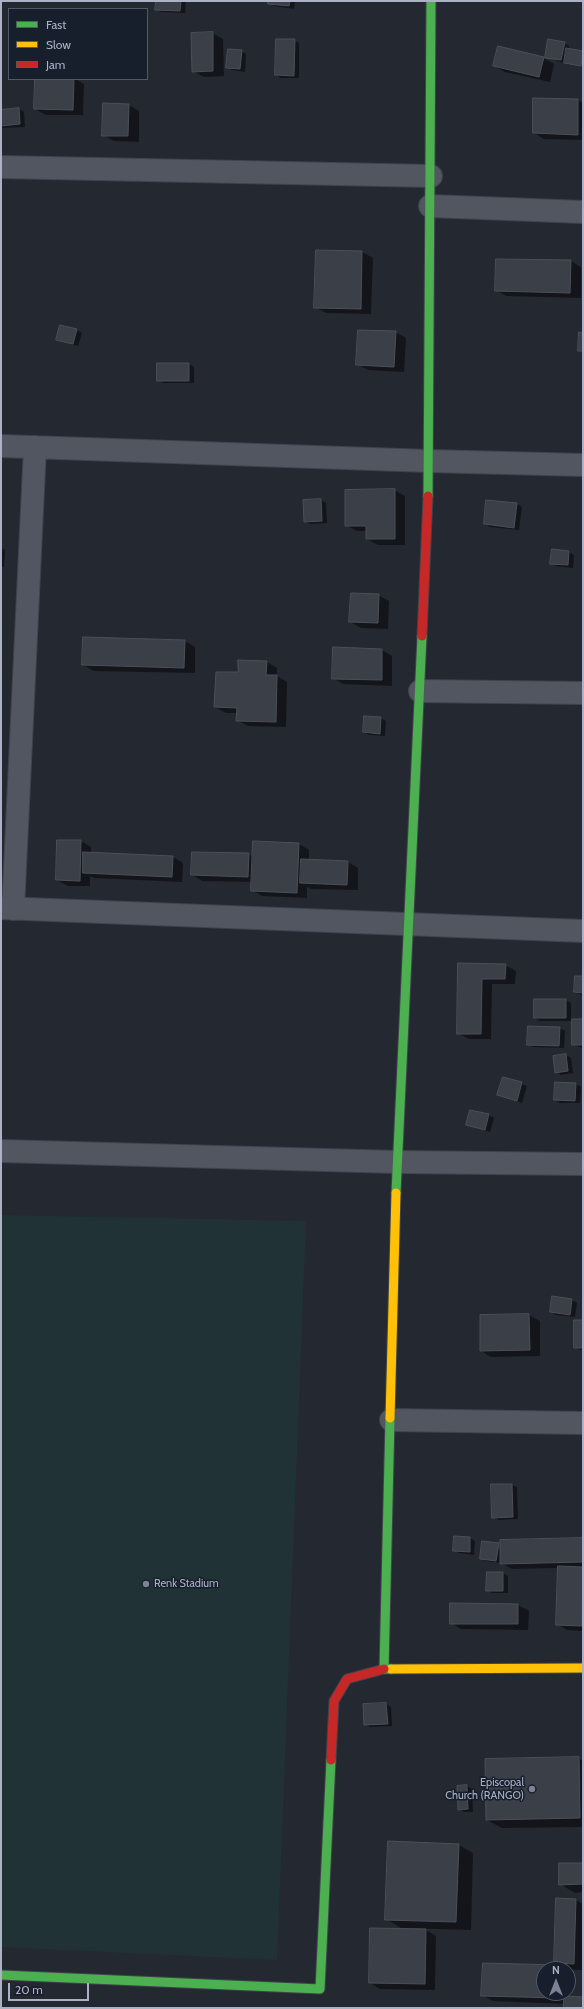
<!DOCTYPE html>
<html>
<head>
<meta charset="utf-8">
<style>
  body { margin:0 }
  #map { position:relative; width:584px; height:2009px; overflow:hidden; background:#242831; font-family:Cabin,sans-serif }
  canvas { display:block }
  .frame { position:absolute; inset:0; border:2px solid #abb2c5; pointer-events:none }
  .legend { position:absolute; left:8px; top:8px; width:140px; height:72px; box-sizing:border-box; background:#171e2c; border:1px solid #525969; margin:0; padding:5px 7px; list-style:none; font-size:12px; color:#abb2c5 }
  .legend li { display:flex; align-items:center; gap:8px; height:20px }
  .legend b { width:20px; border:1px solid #525969 }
  .north { position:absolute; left:536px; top:1961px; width:40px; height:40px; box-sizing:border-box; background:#171e2c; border:1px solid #525969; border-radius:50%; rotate:0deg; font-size:11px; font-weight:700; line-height:16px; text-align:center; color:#abb2c5 }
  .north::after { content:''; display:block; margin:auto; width:14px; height:18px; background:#7c8291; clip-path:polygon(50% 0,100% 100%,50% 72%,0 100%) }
  .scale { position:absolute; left:8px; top:1983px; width:81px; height:18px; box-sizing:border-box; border:2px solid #abb2c5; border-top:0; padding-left:5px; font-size:12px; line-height:14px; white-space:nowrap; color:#abb2c5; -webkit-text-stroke:3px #171e2c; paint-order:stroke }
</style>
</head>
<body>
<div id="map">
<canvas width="584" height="2009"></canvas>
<div class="frame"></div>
<ul class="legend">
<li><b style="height:5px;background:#4caf50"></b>Fast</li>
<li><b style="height:5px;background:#ffc107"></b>Slow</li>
<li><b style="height:5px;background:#c62828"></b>Jam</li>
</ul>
<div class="north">N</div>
<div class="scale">20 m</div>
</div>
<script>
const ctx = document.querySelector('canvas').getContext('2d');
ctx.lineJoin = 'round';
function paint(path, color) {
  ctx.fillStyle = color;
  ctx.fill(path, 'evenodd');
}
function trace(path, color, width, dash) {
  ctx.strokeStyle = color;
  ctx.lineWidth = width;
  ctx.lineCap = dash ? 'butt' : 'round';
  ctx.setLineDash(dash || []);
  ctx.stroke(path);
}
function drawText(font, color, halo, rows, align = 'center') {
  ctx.font = font + ' Cabin,sans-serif';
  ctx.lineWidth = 3;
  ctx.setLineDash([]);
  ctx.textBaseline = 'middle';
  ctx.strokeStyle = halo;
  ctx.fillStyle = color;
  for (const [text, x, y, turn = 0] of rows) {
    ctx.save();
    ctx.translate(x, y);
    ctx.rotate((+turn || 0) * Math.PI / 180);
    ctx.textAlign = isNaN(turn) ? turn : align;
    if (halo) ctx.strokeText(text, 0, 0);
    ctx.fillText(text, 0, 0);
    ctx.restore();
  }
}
const green = new Path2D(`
  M1,1215L306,1221L277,1960L1,1947Z`);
const shadow = new Path2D(`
  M157,1H186L185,13L161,12L156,9Z
  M269,1H295L294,9L274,6L269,4Z
  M212,33L223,39L224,76L204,77L193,71Z
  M294,40L299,43V78H281L276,75Z
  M564,43L569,46V50L583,52V65L569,63V65L546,57Z
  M241,51L246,54L245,72L232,70L227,67Z
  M544,58L554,64L550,82L505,72L494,66Z
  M36,79H75L84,84L83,115H46L35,109Z
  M534,99L578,100L583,103V140L544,139L534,133Z
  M104,104L129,105L139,111V142L114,141L103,135Z
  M19,109L24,112L25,127L1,128V111Z
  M317,251L362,252L373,258L371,314L326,313L315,307Z
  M571,261L581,267V298L506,296L496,290Z
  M77,330L82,333L78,346L57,339Z
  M395,332L406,338L404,372L368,370L357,364Z
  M189,364L194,367V383H163L158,380Z
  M394,490L405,496V545H378L367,539V531H357L346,525Z
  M321,500L326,503L327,523L310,524L305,521L304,501Z
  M517,504L522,507L519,530L490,527L485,524Z
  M1,548L5,550L4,567H1Z
  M569,552L574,555L573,568L556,566L551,563Z
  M378,595L389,601L388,629L361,628L350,622Z
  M84,638L185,641L195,647V673L94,671L83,665Z
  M382,650L392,656V686L343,684L333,678Z
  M267,662L277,668V676L287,682L286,727L248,726L237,720L238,713H226L215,707L239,673Z
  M365,717L381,718L386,721L385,736L369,735L364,732Z
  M81,841L91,847V853L173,857L183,863L182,882L94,878L90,876V886H68L57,880Z
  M299,844L309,850V860L348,862L358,868V890L311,889L307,887V898L262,896L252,890V882L202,881L192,875L249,854L253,857Z
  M459,964L505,965L516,971L515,984H492L491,1039H469L458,1033Z
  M583,977V995H581L575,992Z
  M566,1000L571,1003V1020H583V1048L573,1045V1021H540L535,1018Z
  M560,1028L565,1031L564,1048L533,1047L528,1044Z
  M566,1055L571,1058L573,1073L561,1075L556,1072Z
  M503,1078L527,1086L522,1103L498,1095Z
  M576,1084L581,1087L580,1103H560L555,1100Z
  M489,1115L494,1118L490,1132L467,1125Z
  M572,1300L577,1303L575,1317L556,1315L551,1312Z
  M529,1315L540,1321V1356L491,1357L481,1351V1316Z
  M583,1321V1350H580L575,1347Z
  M512,1485L517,1487L518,1519L499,1520L493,1517Z
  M455,1537L470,1538L475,1541L474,1555L459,1553L454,1550Z
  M583,1539V1631L567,1630L557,1624L559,1568L512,1569L501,1563L486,1561L481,1559L498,1544L501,1545Z
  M503,1573L508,1576V1593H492L487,1590Z
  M451,1604L518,1605L529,1611L528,1630L461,1629L451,1623Z
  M386,1704L391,1707L392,1726L370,1727L365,1724Z
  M579,1758L583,1761V1827L502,1828L487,1820Z
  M467,1786L472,1789L473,1812H464L459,1809L458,1787Z
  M459,1845L473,1853L471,1930L401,1928L386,1919Z
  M583,1864V1892L575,1893L560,1884Z
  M576,1900L583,1904V1970L544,1969V1993H568V1972H569L568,1998H583V2008H565V2004L493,2001L482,1995L484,1964L561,1966L555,1963Z
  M371,1929L426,1930L436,1936L435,1990L380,1989L370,1983Z`);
const building = new Path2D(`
  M156,1H181L180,11L155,10Z
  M268,1H290L289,6L268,4Z
  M213,32V71L192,72L191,33Z
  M276,39H295L294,76L275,75Z
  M548,39L565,42L561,60L545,58Z
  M498,46L544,57L539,77L493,66Z
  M566,48L583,51L581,66L564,63Z
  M228,49L242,50L240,69L226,68Z
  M35,79H74L73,110L34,109Z
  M533,98L578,99V135L533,133Z
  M103,103L129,104L128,136H102Z
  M19,108L20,124L1,126V110Z
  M316,250L362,251L361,309L314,308Z
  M496,259L571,260L570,293L495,291Z
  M60,325L77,329L73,344L56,340Z
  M358,330L396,331L394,367L356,365Z
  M579,332L583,333V351H578Z
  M157,363H189V381H157Z
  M395,489V539H366V526H345V490Z
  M321,499L322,521L304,522L303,500Z
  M486,500L517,503L514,528L484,524Z
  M552,549L569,551L568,565L550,564Z
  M351,593L379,594L378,623L349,622Z
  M83,637L185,640L184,668L82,665Z
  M333,647L382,649V680L332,679Z
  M238,660L267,661L266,675H277L276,722L236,721L237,708L214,707L216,672H238Z
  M364,716L381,717L380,734L363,732Z
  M57,840H81L80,881L56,880Z
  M253,841L299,843L297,893L251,891Z
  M83,852L173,856L172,877L83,873Z
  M192,852L249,853L248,877L191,875Z
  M301,859L348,861L347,885L300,883Z
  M458,963L506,964L505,979H482L481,1034H457Z
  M575,976H583V993L574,992Z
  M534,999H566V1018H534Z
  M572,1019H583V1045H572Z
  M528,1026L560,1027L559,1046L527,1045Z
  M566,1054L568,1071L555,1073L553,1056Z
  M503,1077L522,1082L517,1101L497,1095Z
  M555,1082L576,1083L575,1101L554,1100Z
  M470,1110L489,1114L485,1130L466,1125Z
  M552,1296L572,1299L570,1315L550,1312Z
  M529,1314L530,1350L480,1351V1315Z
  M574,1320H583V1348H574Z
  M491,1484H512L513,1517L492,1518Z
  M454,1536L470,1537V1552L453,1551Z
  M583,1538V1562L500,1564V1540Z
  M482,1541L499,1543L496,1561L480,1559Z
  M558,1566L583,1567L582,1626L556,1625Z
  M487,1572H503V1591H486Z
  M450,1603L518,1604V1624H450Z
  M386,1703L388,1724L364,1725L363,1704Z
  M579,1757L580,1818L486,1820L485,1759Z
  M467,1785L468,1809L458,1810L457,1786Z
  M388,1841L459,1844L456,1922L385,1920Z
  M559,1863H583V1884L559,1885Z
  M556,1898L576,1899L574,1964L554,1963Z
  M370,1928L426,1929L425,1984L369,1983Z
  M483,1963L559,1965L558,1969H544V1993H558V1998L481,1996Z
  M564,1996L583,1997V2008H564Z`);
const street = new Path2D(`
  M1,167L431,176
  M430,206L583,212
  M1,446L429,461L583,465
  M420,691L583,693
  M1,908L583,931
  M13,909L35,447
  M1,1151L397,1162L583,1164
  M391,1420L583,1423`);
const fast = new Path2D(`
  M428,496L431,1
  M396,1193L422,636
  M390,1418L384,1669H391
  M1,1975L320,1989L331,1760`);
const slow = new Path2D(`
  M390,1418L396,1193
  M391,1669L583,1668`);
const jam = new Path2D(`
  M422,636L428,496
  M331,1760L334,1701L347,1679L384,1669`);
const markers = [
  [146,1584,4,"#7c8291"],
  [532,1789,4,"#7c8291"]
];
const poiNames = [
  ["Renk Stadium",154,1584],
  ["Episcopal",524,1783,"right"],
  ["Church (RANGO)",524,1796,"right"]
];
paint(green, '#213237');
paint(shadow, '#0007');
paint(building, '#3b3f48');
trace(building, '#4b4f5a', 1);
trace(street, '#40434b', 24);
trace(fast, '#40434b', 11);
trace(slow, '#40434b', 11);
trace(jam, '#40434b', 11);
trace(street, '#525660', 22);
trace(fast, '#4caf50', 9);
trace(slow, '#ffc107', 9);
trace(jam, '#c62828', 9);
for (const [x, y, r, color] of markers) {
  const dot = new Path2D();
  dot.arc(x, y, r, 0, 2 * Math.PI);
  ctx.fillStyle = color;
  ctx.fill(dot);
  trace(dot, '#171e2c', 1.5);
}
drawText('11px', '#abb2c5', '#171e2c', poiNames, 'left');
</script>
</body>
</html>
